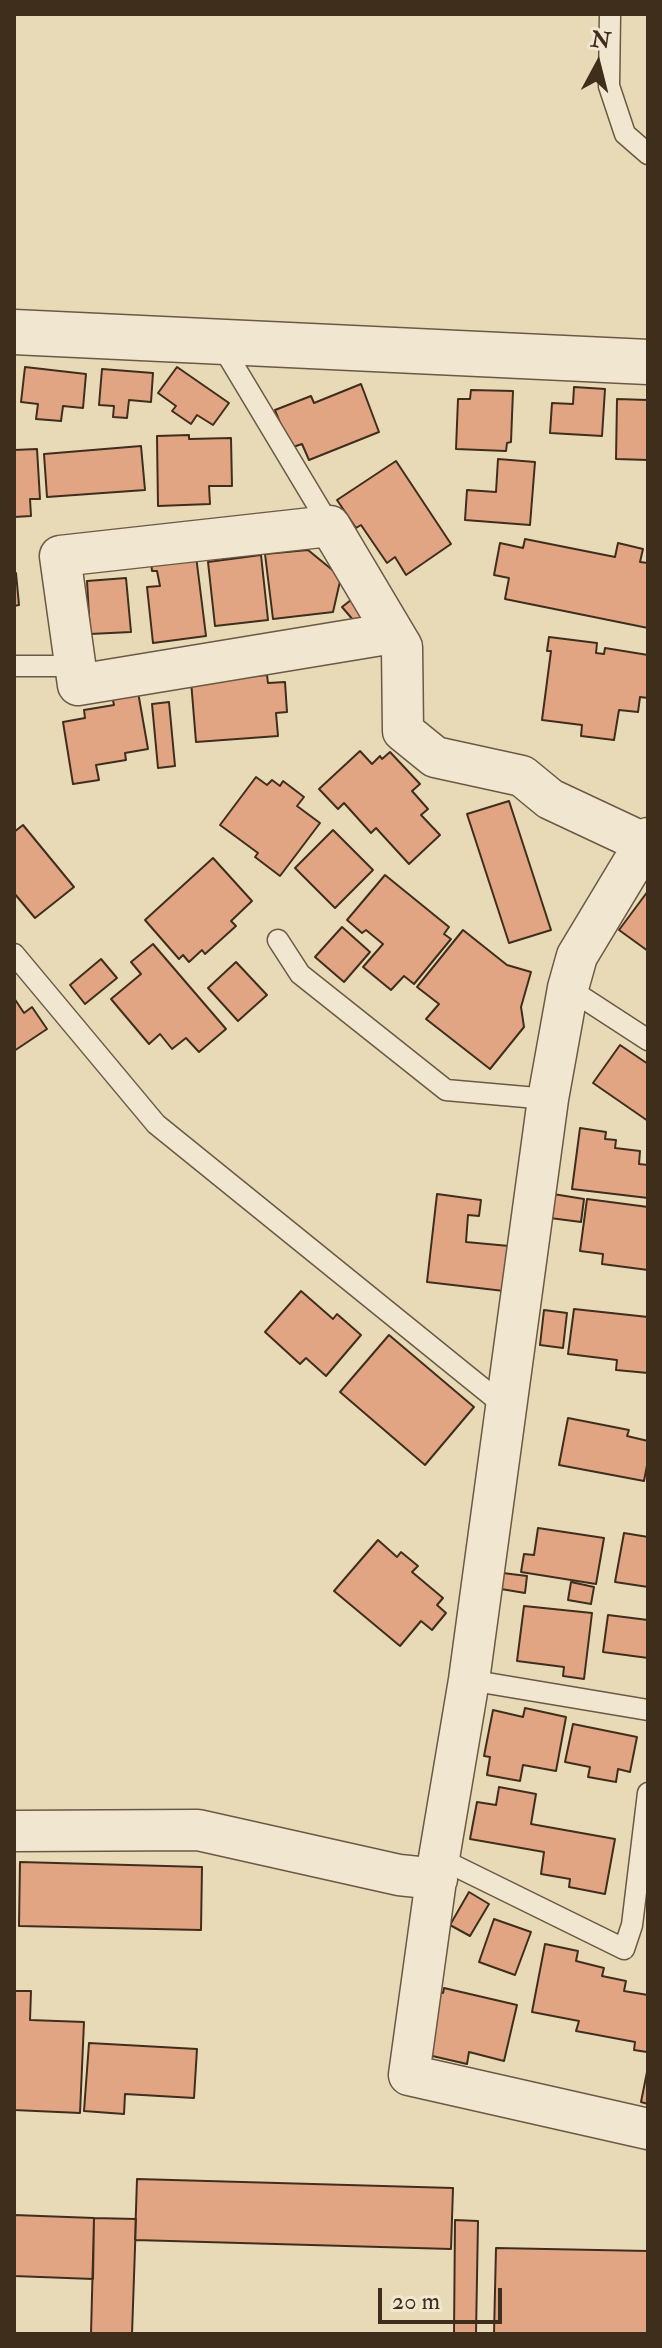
<!DOCTYPE html>
<html>
<head>
<meta charset="utf-8">
<style>
  body { margin:0 }
  #map { position:relative; width:662px; height:2348px; overflow:hidden; background:#e9dab7; font-family:"IM FELL Double Pica",serif }
  canvas { display:block }
  .frame { position:absolute; inset:0; border:16px solid #402e1d; pointer-events:none }
  .north { position:absolute; left:558px; top:24px; width:80px; height:80px; -webkit-text-stroke:6px #f1e7d0; paint-order:stroke; rotate:7deg; font-size:22px; font-weight:700; line-height:32px; text-align:center; color:#402e1d }
  .north::after { content:''; display:block; margin:auto; width:28px; height:36px; background:#402e1d; clip-path:polygon(50% 0,100% 100%,50% 72%,0 100%) }
  .scale { position:absolute; left:378px; top:2288px; width:124px; height:36px; box-sizing:border-box; border:4px solid #402e1d; border-top:0; padding-left:10px; font-size:24px; line-height:28px; white-space:nowrap; color:#402e1d; -webkit-text-stroke:6px #f1e7d0; paint-order:stroke }
</style>
</head>
<body>
<div id="map">
<canvas width="662" height="2348"></canvas>
<div class="frame"></div>
<div class="north">N</div>
<div class="scale">20 m</div>
</div>
<script>
const ctx = document.querySelector('canvas').getContext('2d');
ctx.lineJoin = 'round';
function paint(path, color) {
  ctx.fillStyle = color;
  ctx.fill(path, 'evenodd');
}
function trace(path, color, width, dash) {
  ctx.strokeStyle = color;
  ctx.lineWidth = width;
  ctx.lineCap = dash ? 'butt' : 'round';
  ctx.setLineDash(dash || []);
  ctx.stroke(path);
}
const building = new Path2D(`
  M25,367L86,374L83,408L63,406L61,421L36,419L38,404L21,402Z
  M177,367L229,403L213,425L197,415L191,424L172,411L176,406L158,393Z
  M102,369L153,373L151,402L129,400L127,418L113,417L114,406L99,405Z
  M361,384L379,432L309,460L302,444L290,448L275,410L311,396L314,403Z
  M574,387L605,389L602,436L550,433L552,403L573,404Z
  M471,390L513,391L511,442L507,443L506,451L456,449L458,399H470Z
  M617,399L648,400V460L616,459Z
  M189,435V439L231,438L232,486H209L210,504L158,506L157,436Z
  M141,446L145,490L47,497L44,454Z
  M37,449L40,499H30L31,516L14,517V450Z
  M498,459L535,462L530,525L465,520L467,490L496,492Z
  M396,461L451,544L406,575L395,557L387,563L361,525L356,528L337,500Z
  M525,539L615,557L618,543L643,549L640,562L648,563V628L505,599L509,578L494,575L500,543L523,548Z
  M308,550L341,577L333,612L273,619L265,554Z
  M261,555L268,620L215,626L208,562Z
  M196,556L206,636L153,643L147,587L160,586L157,571H152L151,561Z
  M14,573H16L19,605L14,606Z
  M126,578L131,632L90,634L87,581Z
  M356,596L373,616L360,628L342,607Z
  M549,637L597,643L596,653L604,654L605,648L648,655V698L640,697L638,712L619,710L614,740L581,736L582,725L542,720L551,651H547Z
  M267,675L268,683L285,682L287,712L276,713L278,736L196,742L191,681Z
  M138,692L148,749L125,753L126,760L96,765L99,780L73,784L63,722L85,718L84,710L114,705L112,696Z
  M169,702L175,766L158,768L152,704Z
  M360,751L372,764L380,756L382,759L390,752L420,784L412,791L428,809L421,815L440,835L409,864L376,828L371,833L344,803L338,809L319,789Z
  M256,777L267,785L272,780L280,786L283,781L304,797L297,806L320,823L280,876L255,857L258,853L220,825Z
  M509,801L551,930L509,943L467,814Z
  M23,825L74,887L35,918L14,893V832Z
  M333,830L373,870L335,908L295,868Z
  M213,858L252,901L231,921L236,926L205,954L202,950L189,962L183,955L179,959L145,920Z
  M385,875L449,927L444,934L451,939L414,984L404,976L391,990L363,967L383,944L366,930L362,933L347,920Z
  M648,891V951L619,930Z
  M342,927L370,952L344,982L315,957Z
  M463,930L507,965L531,972L521,1007L524,1027L490,1069L426,1019L439,1004L417,987Z
  M153,944L226,1029L199,1052L186,1038L172,1049L160,1034L149,1044L111,999L141,974L131,962Z
  M101,959L117,978L85,1004L70,985Z
  M236,962L267,995L238,1021L208,988Z
  M14,998L24,1013L32,1007L47,1029L14,1051Z
  M620,1045L648,1064V1121L593,1083Z
  M580,1128L606,1132L605,1139L616,1140L615,1148L640,1151L639,1164L648,1165V1198L572,1189Z
  M437,1194L481,1200L479,1216L468,1215L466,1242L509,1246L504,1291L427,1282Z
  M553,1194L584,1199L581,1222L550,1218Z
  M587,1199L648,1207V1270L602,1264L603,1254L580,1251Z
  M301,1291L333,1319L337,1314L361,1335L326,1376L306,1358L300,1364L265,1332Z
  M574,1309L648,1317V1373L616,1370L617,1360L568,1354Z
  M544,1310L567,1313L563,1348L540,1345Z
  M389,1335L474,1407L425,1465L340,1392Z
  M568,1418L629,1430L627,1436L648,1441V1460L644,1481L559,1465Z
  M538,1528L604,1538L596,1584L521,1572L524,1554L534,1555Z
  M624,1533L648,1537V1587L615,1582Z
  M378,1540L397,1557L401,1552L418,1566L412,1572L443,1598L437,1605L446,1613L432,1630L421,1621L400,1646L334,1591Z
  M503,1573L527,1576L525,1593L501,1589Z
  M571,1582L594,1587L591,1604L568,1600Z
  M524,1606L592,1613L584,1679L563,1676L564,1667L517,1661Z
  M608,1615L648,1620V1658L603,1652Z
  M525,1708L566,1717L556,1771L523,1765L520,1781L487,1775L490,1757L484,1756L493,1710L523,1717Z
  M573,1724L637,1737L630,1772L618,1769L616,1782L588,1777L590,1767L565,1762Z
  M499,1787L536,1794L531,1824L615,1839L605,1894L569,1887L570,1879L541,1874L544,1852L470,1839L477,1802L496,1805Z
  M20,1862L202,1867L201,1930L19,1926Z
  M469,1892L489,1904L470,1936L450,1925Z
  M494,1919L531,1932L515,1975L479,1962Z
  M545,1944L578,1951L576,1961L604,1968L602,1976L626,1981L624,1991L648,1995L647,2052L634,2050L635,2042L576,2031L579,2021L532,2012Z
  M444,1988L517,2005L504,2061L469,2052L467,2064L428,2055L434,1991L443,1993Z
  M14,1991H31L30,2020L84,2022L80,2113L14,2110Z
  M89,2043L197,2049L194,2098L125,2094L124,2114L84,2111Z
  M648,2067V2104L641,2102Z
  M137,2179L453,2188L451,2249L135,2240Z
  M14,2215L94,2218L93,2279L14,2276Z
  M94,2218L136,2219L132,2334H91Z
  M455,2220L478,2221L476,2334H454Z
  M496,2248L648,2251V2334H494Z`);
const service = new Path2D(`
  M610,14L609,86L625,134L648,154
  M219,341L330,526
  M14,666H75
  M278,940L300,974L446,1090L548,1099
  M14,954L156,1124L507,1408
  M568,988L648,1040
  M469,1680L648,1710
  M439,1858L624,1949L632,1925L648,1793`);
const minor = new Path2D(`
  M393,633L78,685L60,556L330,526L402,647L403,731L435,757L522,776L550,799L646,844
  M648,838L577,956L568,988L548,1099L469,1680L439,1858L409,2075L648,2129
  M14,1831L198,1830L399,1875L437,1879`);
const tertiary = new Path2D(`
  M14,332L648,362`);
paint(building, '#e2a584');
trace(building, '#402e1d', 2);
trace(service, '#6a5944', 23);
trace(minor, '#6a5944', 43);
trace(tertiary, '#6a5944', 47);
trace(service, '#f1e7d0', 20);
trace(minor, '#f1e7d0', 40);
trace(tertiary, '#f1e7d0', 44);
</script>
</body>
</html>
